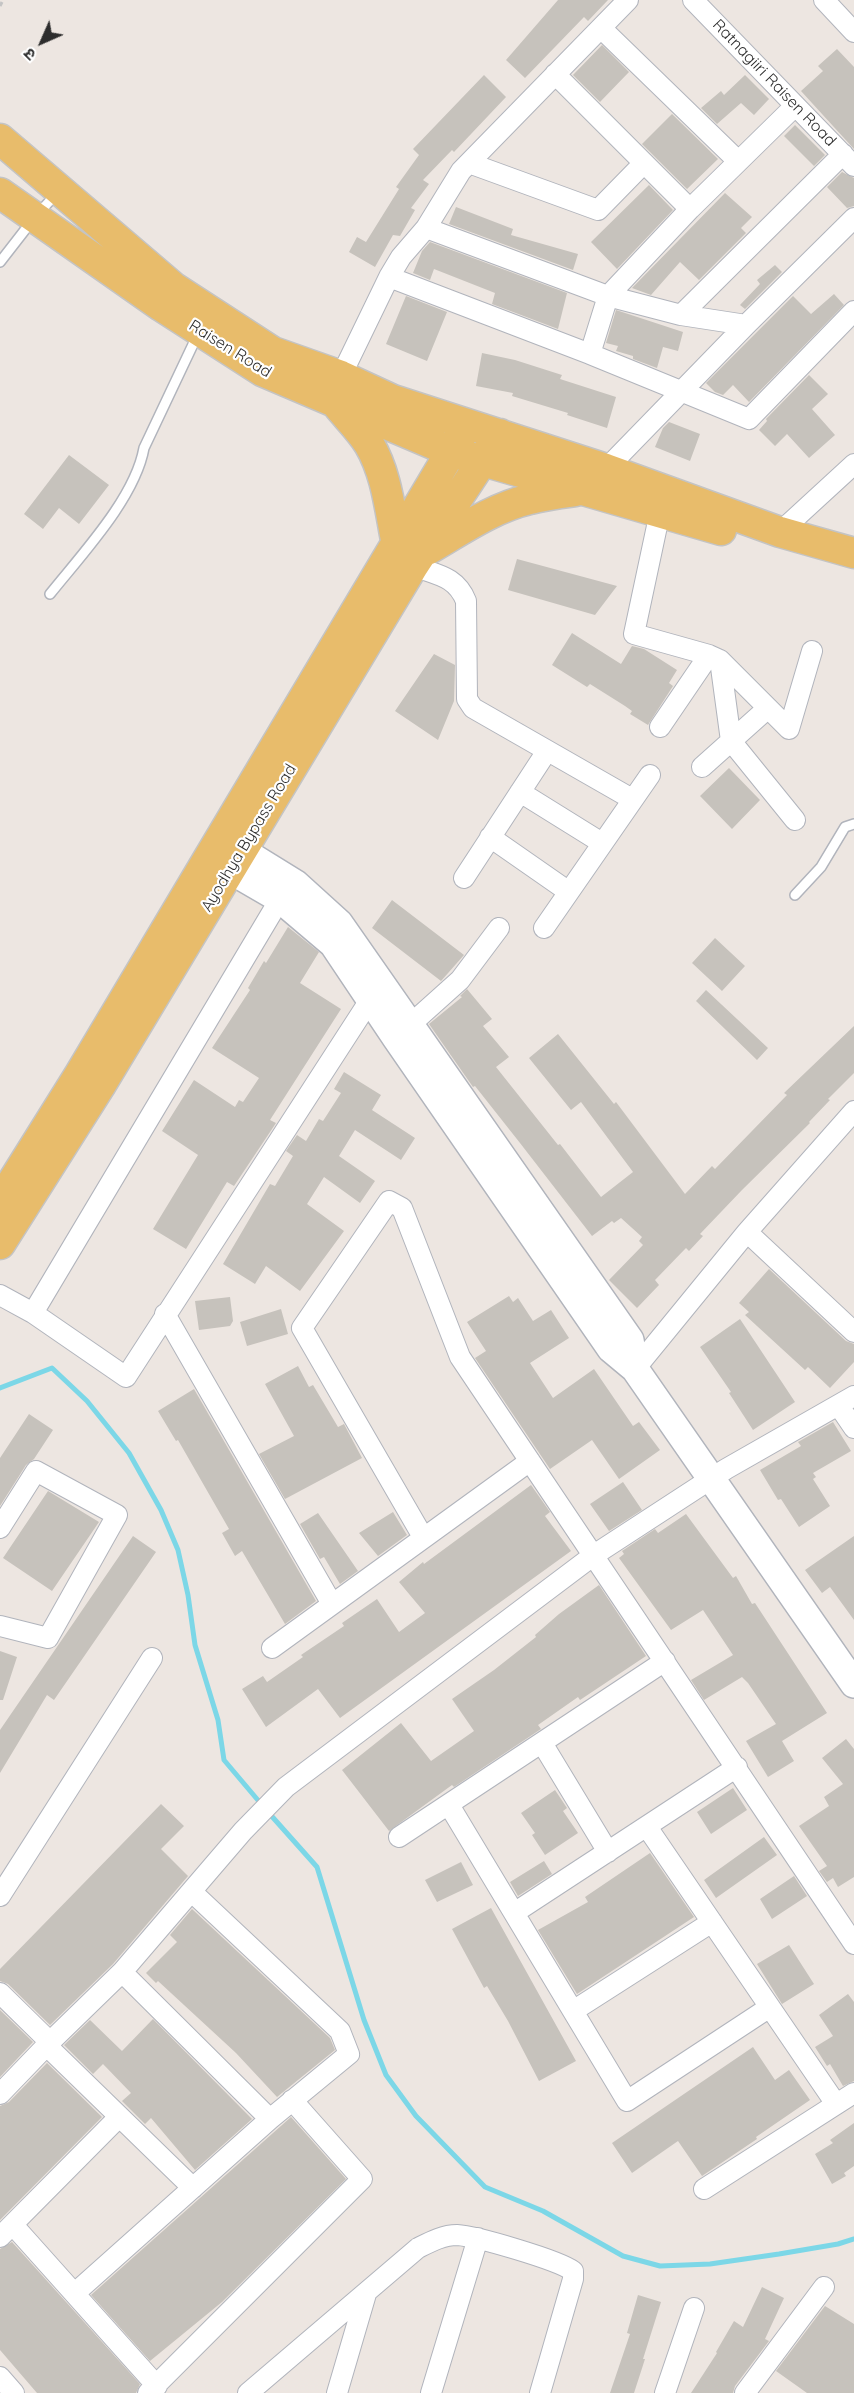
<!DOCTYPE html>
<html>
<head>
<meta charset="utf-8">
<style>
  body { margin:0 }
  #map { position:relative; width:854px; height:2393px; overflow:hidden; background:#ede6e1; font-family:Quicksand,"Noto Sans Devanagari",sans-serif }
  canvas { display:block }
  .north { position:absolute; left:12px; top:12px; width:60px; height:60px; -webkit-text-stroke:4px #fff; paint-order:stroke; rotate:225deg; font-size:16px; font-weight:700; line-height:24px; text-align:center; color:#2d2d2d }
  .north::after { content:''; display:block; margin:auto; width:21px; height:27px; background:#2d2d2d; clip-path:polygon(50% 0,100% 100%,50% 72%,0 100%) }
</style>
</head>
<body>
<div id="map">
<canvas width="854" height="2393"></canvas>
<div class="north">उ</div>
</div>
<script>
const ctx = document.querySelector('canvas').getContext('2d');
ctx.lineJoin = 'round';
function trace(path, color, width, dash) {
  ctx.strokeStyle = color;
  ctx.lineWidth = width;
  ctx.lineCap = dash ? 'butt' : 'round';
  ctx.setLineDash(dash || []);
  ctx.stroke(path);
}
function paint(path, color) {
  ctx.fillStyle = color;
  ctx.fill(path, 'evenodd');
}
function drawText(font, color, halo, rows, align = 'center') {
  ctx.font = font + ' Quicksand,sans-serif';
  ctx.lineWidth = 4.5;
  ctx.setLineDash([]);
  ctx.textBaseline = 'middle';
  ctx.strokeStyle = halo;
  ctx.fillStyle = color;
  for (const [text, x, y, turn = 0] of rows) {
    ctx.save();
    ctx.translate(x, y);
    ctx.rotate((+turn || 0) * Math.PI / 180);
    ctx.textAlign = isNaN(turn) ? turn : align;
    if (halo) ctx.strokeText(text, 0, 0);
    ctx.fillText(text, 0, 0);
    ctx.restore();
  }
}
const stream = new Path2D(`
  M0,1388L52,1368L87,1401L129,1453L161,1510L178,1550L188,1595L195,1645L218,1720L224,1760L262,1805
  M268,1812L317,1867L364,2020L386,2075L416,2116L485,2187L543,2211L623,2256L660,2266L710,2264L779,2254L838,2244L854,2239`);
const building = new Path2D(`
  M558,0H608L588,21L584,17L525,78L506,60Z
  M602,45L629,72L600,102L573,75Z
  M837,49L854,67V149L801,91L823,71L818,66Z
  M484,75L506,97L454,152L452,150L423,180L429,184L411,208L415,210L400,236L393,235L375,267L349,252L357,237L366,242L399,189L396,187L419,155L413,149Z
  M745,75L769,99L754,115L741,103L717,124L701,108L721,91L724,95Z
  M672,114L718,159L687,189L642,144Z
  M795,125L825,155L814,166L784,136Z
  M842,172L854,178V206L847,208L827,187Z
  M649,185L673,210L617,269L591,242Z
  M725,193L752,217L741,228L746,233L699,280L680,262L651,295L632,288Z
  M456,207L513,229L511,235L578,254L573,270L449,224Z
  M430,242L567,293L558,329L492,304L495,293L434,269L430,280L413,273L422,251Z
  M775,265L782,272L745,309L740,305L760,284L757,280Z
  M834,294L844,305L749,402L733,385L723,395L715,392L706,383L793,296L811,314Z
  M406,296L447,312L427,361L386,344Z
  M616,310L683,332L678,351L663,347L657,368L633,359V356L616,351L618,346L606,343Z
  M482,353L515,360L562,375L560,379L616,397L607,428L567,415L568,413L512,396L513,393L476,386Z
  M809,375L828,394L812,409L835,435L809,458L787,434L775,446L759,430L767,421L766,419Z
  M669,422L700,434L690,461L655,447L663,428Z
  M69,455L109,485L79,524L59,508L43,529L24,514Z
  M517,559L617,586L595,615L508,590Z
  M572,633L621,664L632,646L644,649L677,670L669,683L673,686L648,725L630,714L632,711L625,706L590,684L587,687L552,665Z
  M434,654L455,665L454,701L438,740L395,711Z
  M729,768L760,800L732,829L700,796Z
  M392,900L464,955L441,981L372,928Z
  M288,927L319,952L300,983L341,1009L270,1120L276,1123L234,1186L227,1182L186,1249L153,1229L198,1155L162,1131L194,1080L235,1107L239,1100L243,1102L259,1078L212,1048L250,990L248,988L264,961L266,963Z
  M715,938L745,966L722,991L692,963Z
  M467,989L492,1019L483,1026L509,1057L496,1067L558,1145L560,1144L601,1197L633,1172L581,1102L571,1110L529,1058L558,1034L614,1104L616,1102L685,1194L712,1166L715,1169L787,1095L784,1093L854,1026V1073L828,1099L830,1100L809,1122L810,1123L742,1190L700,1234L703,1236L689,1251L686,1248L655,1280L659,1285L637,1308L609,1280L643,1245L639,1241L642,1237L621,1218L614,1223L612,1221L592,1236L520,1143L475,1086L473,1087L429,1024L462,997L460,996Z
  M706,990L768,1048L757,1060L696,1001Z
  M344,1072L381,1095L372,1110L415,1138L401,1160L355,1130L339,1156L375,1181L360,1203L324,1177L307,1204L344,1231L300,1291L266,1266L255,1284L223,1264L270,1184L275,1186L293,1156L286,1151L297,1135L306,1141L319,1119L323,1121L341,1093L334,1089Z
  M769,1269L846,1341L854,1344V1362L830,1388L808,1367L805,1370L745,1315L749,1312L739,1303Z
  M509,1296L513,1302L518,1298L533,1321L551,1310L569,1338L530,1363L553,1398L594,1369L633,1426L639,1422L660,1450L619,1479L592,1440L550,1469L475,1358L486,1351L467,1322Z
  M230,1297L233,1321L230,1326L199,1330L195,1301Z
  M281,1309L288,1334L247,1346L240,1322Z
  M740,1319L795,1402L753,1430L729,1393L731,1392L700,1347Z
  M298,1366L309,1387L313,1385L338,1427L344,1424L362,1458L285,1499L259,1454L294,1436L265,1384Z
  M194,1389L316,1601L285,1624L242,1551L235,1556L222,1533L229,1529L178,1440L176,1441L158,1411Z
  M29,1414L53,1430L34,1459L26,1465L0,1506V1458Z
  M833,1422L851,1451L813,1473L816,1477L813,1479L830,1506L799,1527L781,1499L778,1500L760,1470L801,1446L798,1442Z
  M623,1482L642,1510L609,1531L590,1504Z
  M531,1485L550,1512L545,1516L571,1551L340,1718L318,1689L266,1727L242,1689L263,1676L267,1682L303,1657L301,1655L344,1626L342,1623L377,1599L399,1632L425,1613L399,1582L423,1562L424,1564Z
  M48,1491L99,1522L52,1591L3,1558Z
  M393,1512L407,1535L378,1556L359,1533Z
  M318,1513L358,1571L340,1584L324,1557L320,1559L300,1524Z
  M686,1514L733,1578L736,1576L752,1604L755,1603L827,1713L782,1741L794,1761L768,1777L746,1741L776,1724L748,1683L742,1677L704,1700L691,1680L733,1655L703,1610L671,1630L619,1558L624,1554L622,1551L655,1529L658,1533Z
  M133,1536L156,1552L54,1700L47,1695L0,1773V1730Z
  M854,1536V1620L830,1587L822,1593L805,1570Z
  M599,1585L646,1656L580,1700L578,1697L538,1725L541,1729L454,1787L452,1785L389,1831L342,1770L401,1723L431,1761L474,1731L452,1699L494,1670L536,1637L535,1635L559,1614Z
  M0,1651L17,1657L3,1700H0Z
  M846,1739L854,1749V1877L838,1887L833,1878L827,1882L819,1871L827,1866L799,1826L829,1806L824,1797L843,1784L822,1758Z
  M733,1788L747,1810L711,1834L697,1812Z
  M555,1790L567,1808L563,1811L578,1833L545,1855L532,1835L535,1833L521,1813Z
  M161,1804L184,1826L161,1849L188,1876L113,1964L50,2025L8,1984L0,1981V1969Z
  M764,1837L777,1855L716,1898L704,1880Z
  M650,1853L694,1917L577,1994L538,1930L588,1902L585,1897Z
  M544,1861L552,1874L518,1896L510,1882Z
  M461,1862L473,1885L437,1902L425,1880Z
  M794,1876L807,1896L772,1919L760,1899Z
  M491,1908L576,2061L539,2081L508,2021L487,1986L484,1988L452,1929Z
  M192,1909L330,2038L335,2050L277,2097L236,2053L158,1981L156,1983L146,1973L177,1942L170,1935Z
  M789,1945L814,1984L782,2004L757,1964Z
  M848,1994L854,2002V2081L843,2086L830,2064L827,2066L815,2047L833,2036L819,2015Z
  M0,2010L33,2042L0,2077Z
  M153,2019L252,2119L195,2170L151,2118L145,2124L122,2101L131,2093L103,2064L93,2074L64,2045L90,2020L122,2051Z
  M753,2047L775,2080L789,2070L810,2100L756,2137L757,2139L702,2176L678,2141L632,2173L612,2143Z
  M47,2063L102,2117L0,2220V2106L9,2102Z
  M291,2117L346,2179L222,2302L150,2361L91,2295Z
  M854,2123V2166L844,2173L846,2176L832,2184L815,2154L833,2143L830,2140Z
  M12,2242L140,2384L136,2393H37L0,2350V2249Z
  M762,2287L784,2298L765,2339L769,2341L735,2386L733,2393H691L717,2353L716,2352L734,2321L743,2327Z
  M638,2295L661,2302L643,2359H645L634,2393H610L630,2334L627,2333Z
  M825,2306L854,2324V2393H807L776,2371Z`);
const path = new Path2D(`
  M0,6L3,0`);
const lane = new Path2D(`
  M0,262L35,217L58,192
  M50,594C82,554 135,498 144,448L197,336
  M795,895L821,867L845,827L854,824`);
const street = new Path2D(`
  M693,0L854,166
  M824,0L854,32
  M601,28L738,161
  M555,74L690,209
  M469,163L598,210L644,163
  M426,228L608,296L681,315L746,325
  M389,277L590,354L749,419L854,311
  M681,315L843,154
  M590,354L608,296L690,209L795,106
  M341,376L389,277L401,257L426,228L461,171L628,0
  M606,469L746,325L854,218
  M660,512L634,634L709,655L720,660L789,729L812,651
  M780,532L854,464
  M413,566C437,575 456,576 466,601L467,699L473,708L632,799
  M720,660L731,741L795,820
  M660,727L709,655
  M702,767L768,708
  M520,792L602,843
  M490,837L569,892
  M464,878L547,751
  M544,928L650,775
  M402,1032L460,980L499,928
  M747,1232L854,1332
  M0,1295L33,1313L126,1377L370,1000L379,990
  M33,1313L280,899L289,890
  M165,1314L332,1604
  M635,1369L747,1232L854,1111
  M839,1406L854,1428
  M0,1528L36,1471L117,1515L48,1638L0,1626
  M423,1537L302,1328L389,1201L402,1208L460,1357L854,1944
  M272,1648L530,1461
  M542,1743L608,1852
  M449,1805L627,2101L770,2007
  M647,1827L836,2104
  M399,1837L665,1661
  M0,1896L152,1658
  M514,1913L737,1767
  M122,1972L270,2119
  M0,1993L50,2042
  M573,2011L712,1922
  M47,2046L193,2188
  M0,2094L50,2042L122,1972L243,1831L286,1787L594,1555L726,1469L854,1396
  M704,2189L854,2093
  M13,2225L157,2386
  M0,2237L119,2117
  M75,2293L270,2119L349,2054L340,2031L192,1892
  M0,2377L14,2393
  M148,2393L362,2179L292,2100
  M248,2393L418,2248C430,2242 443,2235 457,2235C476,2236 558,2260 573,2271V2279L540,2393
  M337,2393L366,2294
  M431,2393L478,2238
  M665,2393L694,2308
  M745,2393L824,2287`);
const secondary = new Path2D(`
  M223,842L241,850L296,884L339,923L630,1340L635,1369
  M212,862L230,870L280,899L333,944L396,1038L611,1349L635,1369L854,1684`);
const primary = new Path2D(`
  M0,139L173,287L273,352L341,376L393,400L606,469L780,532L854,553
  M0,193L161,306L262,371L452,452L721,530
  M339,407C349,419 361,431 369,444C387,474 390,511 397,545
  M427,550C460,531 492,508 530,499C545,495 561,493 576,491
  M0,1202L80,1074L461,435
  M0,1244L100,1086L413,566L500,434`);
const streetNames = [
  ["Ratnagiiri Raisen Road",774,83,46],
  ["Raisen Road",230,349,32],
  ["Ayodhya Bypass Road",249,838,-59]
];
trace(stream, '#7cd7e7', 5);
paint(building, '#c6c2bc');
trace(lane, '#b1b4bc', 12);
trace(street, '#b1b4bc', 22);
trace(secondary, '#b1b4bc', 30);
trace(primary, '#c4c4c4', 33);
trace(path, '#c4c4c4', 3, [4.5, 3]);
trace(lane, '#fff', 9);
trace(street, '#fff', 20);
trace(secondary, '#fff', 27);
trace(primary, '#e8bc6b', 30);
drawText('16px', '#2d2d2d', '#fff', streetNames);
</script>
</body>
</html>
